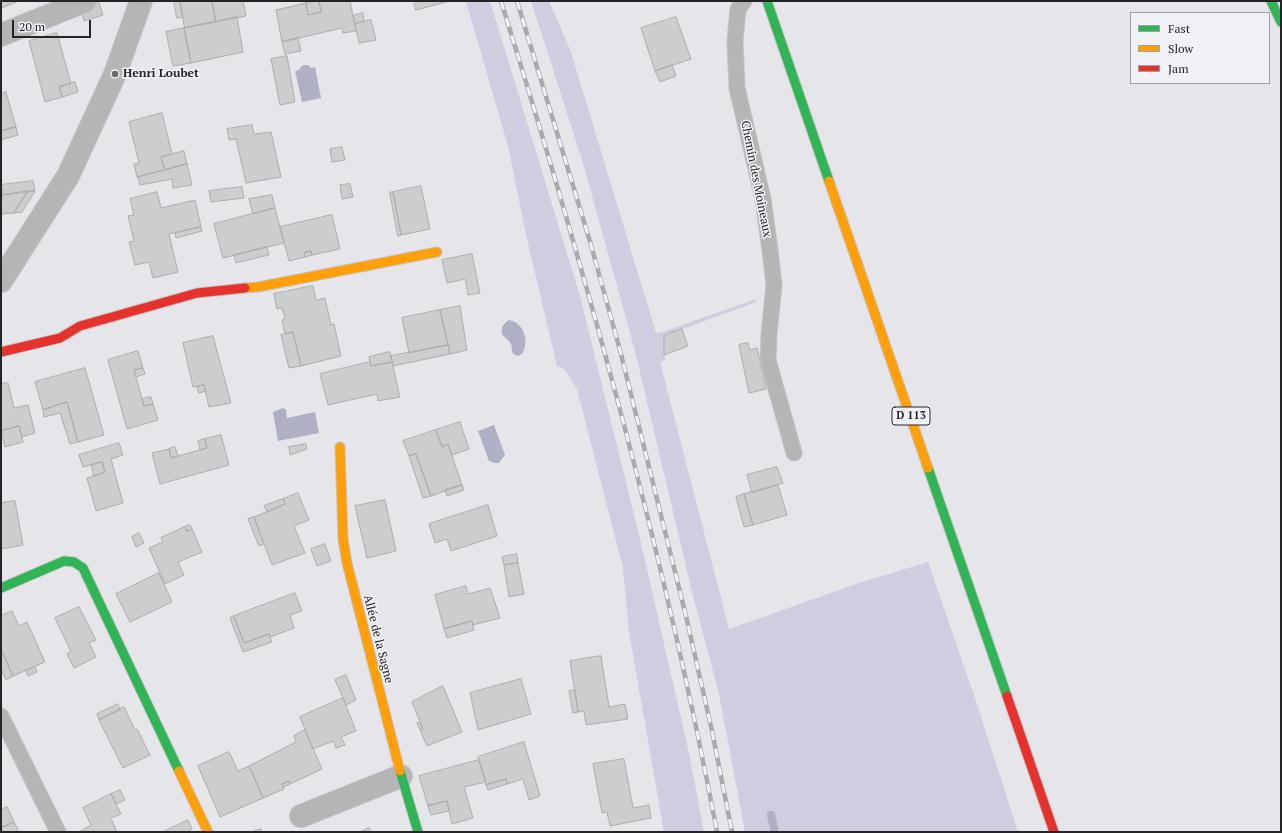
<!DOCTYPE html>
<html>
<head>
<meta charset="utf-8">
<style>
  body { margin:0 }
  #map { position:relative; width:1282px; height:833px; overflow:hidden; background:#e5e5ea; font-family:"PT Serif",serif }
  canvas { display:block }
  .frame { position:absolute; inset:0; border:2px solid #242426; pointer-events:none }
  .legend { position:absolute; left:1130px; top:12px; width:140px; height:72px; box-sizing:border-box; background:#f1f2f8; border:1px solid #9fa0a4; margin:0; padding:5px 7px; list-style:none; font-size:12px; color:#242426 }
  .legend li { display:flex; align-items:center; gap:8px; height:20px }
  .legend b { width:20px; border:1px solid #9fa0a4 }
  .scale { position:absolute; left:12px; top:20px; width:79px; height:18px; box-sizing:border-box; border:2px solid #242426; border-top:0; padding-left:5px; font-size:12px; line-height:14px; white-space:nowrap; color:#242426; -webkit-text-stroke:3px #f1f2f8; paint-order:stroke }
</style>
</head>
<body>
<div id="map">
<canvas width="1282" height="833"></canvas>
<div class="frame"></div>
<ul class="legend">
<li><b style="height:5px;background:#30b455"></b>Fast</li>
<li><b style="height:5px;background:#ff9f0a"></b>Slow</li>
<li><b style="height:5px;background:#e5322d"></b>Jam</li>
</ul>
<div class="scale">20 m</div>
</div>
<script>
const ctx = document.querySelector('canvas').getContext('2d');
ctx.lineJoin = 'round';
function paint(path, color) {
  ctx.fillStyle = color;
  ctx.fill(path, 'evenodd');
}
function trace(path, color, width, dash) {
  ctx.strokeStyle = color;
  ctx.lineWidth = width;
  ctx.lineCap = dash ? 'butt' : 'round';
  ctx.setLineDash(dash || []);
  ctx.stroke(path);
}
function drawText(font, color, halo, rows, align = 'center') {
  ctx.font = font + ' "PT Serif",serif';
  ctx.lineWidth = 3;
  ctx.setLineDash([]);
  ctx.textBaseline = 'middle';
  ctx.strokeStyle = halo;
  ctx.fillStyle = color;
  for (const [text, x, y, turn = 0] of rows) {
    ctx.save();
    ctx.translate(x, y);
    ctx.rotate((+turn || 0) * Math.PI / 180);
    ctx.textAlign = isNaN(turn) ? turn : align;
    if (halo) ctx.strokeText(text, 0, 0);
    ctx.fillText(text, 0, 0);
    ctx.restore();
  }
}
const green = new Path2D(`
  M466,1H490L580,296L640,539L689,753L704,832H664L629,632L623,568L577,389L564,369L557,366L527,239L508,146Z
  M531,1H549L571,52L656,333H660L756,299V302L664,336L665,360L660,362L729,629L859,583L928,562L975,698L1018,832H745L719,694L693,596L635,351L583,163Z`);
const water = new Path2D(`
  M304,65H308L311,68L315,67L321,98L302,102L295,71L299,70L301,67Z
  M509,320C532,324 528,361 515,355C510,352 513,348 511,344C509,340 505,338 502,334C501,327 503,324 509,320Z
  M283,408L286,410L287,418L315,412L319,433L278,441L273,412Z
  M494,425L505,455L499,463H495L489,461L478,431Z`);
const stream = new Path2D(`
  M771,815L775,832`);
const building = new Path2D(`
  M1,1H19L1,8Z
  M174,1H180L183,17L177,18Z
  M180,1H212L216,22L185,28Z
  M212,1H243L246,16L216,22Z
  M319,1H350L356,31L343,33L342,28L282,42L276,10L306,3L308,15L321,12Z
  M319,1L321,12L308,15L306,3Z
  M414,1H446V2L416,10Z
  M99,3L103,15L84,21L81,9Z
  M363,13L364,21L355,24L353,16Z
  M237,17L243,52L191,63L184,28Z
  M676,17L691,59L655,71L641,28Z
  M371,20L376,40L359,43L355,24Z
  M184,28L191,63L173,66L166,32Z
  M57,33L71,84L59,87L62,97L45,102L29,41Z
  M298,38L301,51L285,54L282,42Z
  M287,56L295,102L280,105L271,59Z
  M672,65L676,76L660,82L655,71Z
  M75,82L78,92L62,97L59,87Z
  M6,92L16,127L1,131V94Z
  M162,113L172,154L161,157L165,170L137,177L134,164L139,163L129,122Z
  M252,125L254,134L271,132L281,177L246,183L236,139L229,140L227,129Z
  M16,127L18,135L1,140V131Z
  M342,147L345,160L332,162L330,149Z
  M184,151L187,164L165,170L161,157Z
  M187,164L192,185L173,188L172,179L140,185L138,177Z
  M33,181L35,191L3,195L1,185Z
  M350,184L353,197L342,199L340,185Z
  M421,186L430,229L401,235L393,192Z
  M242,187L244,198L211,202L209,191Z
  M28,191H35L22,212L14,213Z
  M28,191L14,213L1,214V202L3,195Z
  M157,192L161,208L195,200L201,227L169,234L178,272L153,278L149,262L135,265L129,242L134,241L128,216L134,215L130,199Z
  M390,192H393L401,235L398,236Z
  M272,195L275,208L253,214L249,199Z
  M275,208L284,243L223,258L214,224Z
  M332,215L340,249L312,255L311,251L304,253L305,257L289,261L280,227Z
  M201,227L202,231L176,238L175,233Z
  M267,247L269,255L236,263L234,255Z
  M311,251L312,255L305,257L304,253Z
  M472,254L480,293L468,295L465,279L447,283L442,260Z
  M313,286L316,300L325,298L331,325L334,324L341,356L301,366L293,332L285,334L282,320L285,319L282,308L277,309L274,294Z
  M460,306L467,350L450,354L440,310Z
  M440,310L448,345L409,353L402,318Z
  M682,329L688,346L664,355V336Z
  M293,332L301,366L289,368L281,335Z
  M213,336L231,403L209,407L204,385L193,387L183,343Z
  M748,343L750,350L757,348L766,389L749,393L739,345Z
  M448,345L450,354L393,366L391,356Z
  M138,351L143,368L134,370L144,406L153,404L158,420L127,429L108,360Z
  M390,352L392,362L371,366L369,357Z
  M370,362L371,366L392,362L400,397L378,401L377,394L328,405L320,374Z
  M85,368L104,435L78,442L67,402L43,410L35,382Z
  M143,368L145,374L136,377L134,370Z
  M8,383L14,408L28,405L35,433L22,437L19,426L1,431V384Z
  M204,385L205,391L199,393L197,387Z
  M151,397L153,404L144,406L142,399Z
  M67,402L78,442L70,444L60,413L44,417L43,410Z
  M460,422L469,449L452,455L448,444L442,447L436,430Z
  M19,426L23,442L5,447L1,431Z
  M436,430L442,447L448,444L462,485L431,496L416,454L409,456L403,441Z
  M221,435L229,465L160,484L152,453L169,449L171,458L207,448L205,439Z
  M205,439L207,448L200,450L198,441Z
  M119,443L123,455L111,459L123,503L96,511L87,478L105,472L102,462L83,467L79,455Z
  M306,444L307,449L290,455L289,447Z
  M175,447L178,456L171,458L169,449Z
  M416,454L431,496L423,498L409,456Z
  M102,462L105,472L94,476L91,465Z
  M777,467L783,483L752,493L747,475Z
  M462,485L464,490L447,496L445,490Z
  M778,485L787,515L753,525L744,494Z
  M298,493L309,520L294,526L305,553L272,565L254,517L285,504L283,499Z
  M744,494L753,525L744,527L736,497Z
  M283,499L285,504L267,512L264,506Z
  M385,500L396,551L367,558L355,506Z
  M15,501L23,545L1,549V503Z
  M488,505L497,536L451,551L447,539L435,543L429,524Z
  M254,517L264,544L259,546L248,519Z
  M190,525L192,529L187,531L185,527Z
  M185,527L187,531L192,529L202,552L178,562L184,575L165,584L149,548L163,542L161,538Z
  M139,533L144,543L136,547L132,537Z
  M325,544L331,561L317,566L311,549Z
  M517,554L518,563L504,565L502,557Z
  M518,563L524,594L509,597L504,565Z
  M159,573L172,602L130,622L116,594Z
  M466,586L468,594L490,588L500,618L473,625L472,621L444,629L435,595Z
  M295,593L302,611L290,615L294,628L270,637L269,634L244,643L234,616Z
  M79,607L96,640L89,643L96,657L74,668L67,654L71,652L55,618Z
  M12,611L19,626L27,622L45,662L13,676L1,649V616Z
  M234,616L244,643L269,634L272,642L243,652L230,618Z
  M472,621L474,630L447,638L444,629Z
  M1,649L13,676L6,680L1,669Z
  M601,656L609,707L625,704L628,719L586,725L584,711L578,712L570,661Z
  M35,667L37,672L28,676L26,671Z
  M346,675L356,700L346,705L335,680Z
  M521,679L531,714L478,730L470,693Z
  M443,686L462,732L427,746L420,730L423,729L412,702Z
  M575,690L578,712L573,713L569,691Z
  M343,698L356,731L341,737L345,745L336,748L333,741L313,749L300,717Z
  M118,704L120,710L99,720L97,714Z
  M124,707L135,730L137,729L150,755L123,768L99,720Z
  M420,722L423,729L420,730L417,723Z
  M305,730L322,769L290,784L289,781L282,784L284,789L263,798L249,766L296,742L294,736Z
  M524,742L540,796L529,800L523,779L507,784L506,779L486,785L478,757Z
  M229,752L238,771L249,766L263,798L220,817L198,766Z
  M624,759L633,808L649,805L651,818L610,826L607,812L602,813L593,764Z
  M479,760L486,782L464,787L473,818L452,824L447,801L428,806L419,776Z
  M506,779L507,784L488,790L486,785Z
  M289,781L290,784L283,787L282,784Z
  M120,790L125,800L116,804L111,794Z
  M111,794L121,814L111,818L117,832H79L91,825L83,808Z
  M447,801L449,811L431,815L428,806Z
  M7,807L14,822L1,828V810Z
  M188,820L192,829L188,831L189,832H163Z
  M14,822L19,832H3L1,828Z
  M369,828L371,832H360Z
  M261,829L262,832H252Z`);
const lane = new Path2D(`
  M744,1L738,9L735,41L737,88L763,199L770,250L774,285L769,334L768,360L794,453
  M1,716L58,832`);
const street = new Path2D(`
  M1,35L85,1
  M1,281L68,176L115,74L141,1
  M301,816L401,776`);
const fast = new Path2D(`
  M767,1L829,181
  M1271,1L1281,22
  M928,468L1007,696
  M1,588L64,561L74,562L83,568L179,771
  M400,771L418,832`);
const slow = new Path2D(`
  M829,181L928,468
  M245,288L258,287L437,252
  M340,447L343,539L347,563L400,771
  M179,771L208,832`);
const jam = new Path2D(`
  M1,352L60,338L80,326L197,293L245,288
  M1007,696L1054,832`);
const rail = new Path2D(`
  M501,1C586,274 664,551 717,832
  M517,1L591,245L621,354L686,616L712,731L732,832`);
const markers = [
  [115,74,4,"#68686b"]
];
const shields = [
  [911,416,38]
];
const shieldNames = [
  ["D 113",911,416]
];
const poiNames = [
  ["Henri Loubet",123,74]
];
const streetNames = [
  ["Chemin des Moineaux",756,179,79],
  ["Allée de la Sagne",378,639,76]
];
paint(green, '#cecee0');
paint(water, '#afafc5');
trace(stream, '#afafc5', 8);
paint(building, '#cccdce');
trace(building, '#acadae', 1);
trace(lane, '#c3c3c6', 17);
trace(street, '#c3c3c6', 24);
trace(fast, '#c3c3c6', 11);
trace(slow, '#c3c3c6', 11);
trace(jam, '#c3c3c6', 11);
trace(lane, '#b5b5b6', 15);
trace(street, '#b5b5b6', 22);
trace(fast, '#30b455', 9);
trace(slow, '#ff9f0a', 9);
trace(jam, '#e5322d', 9);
trace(rail, '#aaaaad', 4.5);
trace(rail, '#f1f2f8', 3, [9]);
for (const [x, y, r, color] of markers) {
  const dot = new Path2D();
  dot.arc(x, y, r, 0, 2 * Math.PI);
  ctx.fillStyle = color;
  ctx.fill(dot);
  trace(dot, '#f1f2f8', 1.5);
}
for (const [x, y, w] of shields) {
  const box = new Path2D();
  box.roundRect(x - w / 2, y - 9, w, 18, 3);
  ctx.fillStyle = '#f1f2f8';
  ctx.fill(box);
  trace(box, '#242426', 1);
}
drawText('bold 11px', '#242426', null, shieldNames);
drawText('bold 12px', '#242426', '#f1f2f8', poiNames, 'left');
drawText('12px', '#242426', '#f1f2f8', streetNames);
</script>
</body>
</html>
